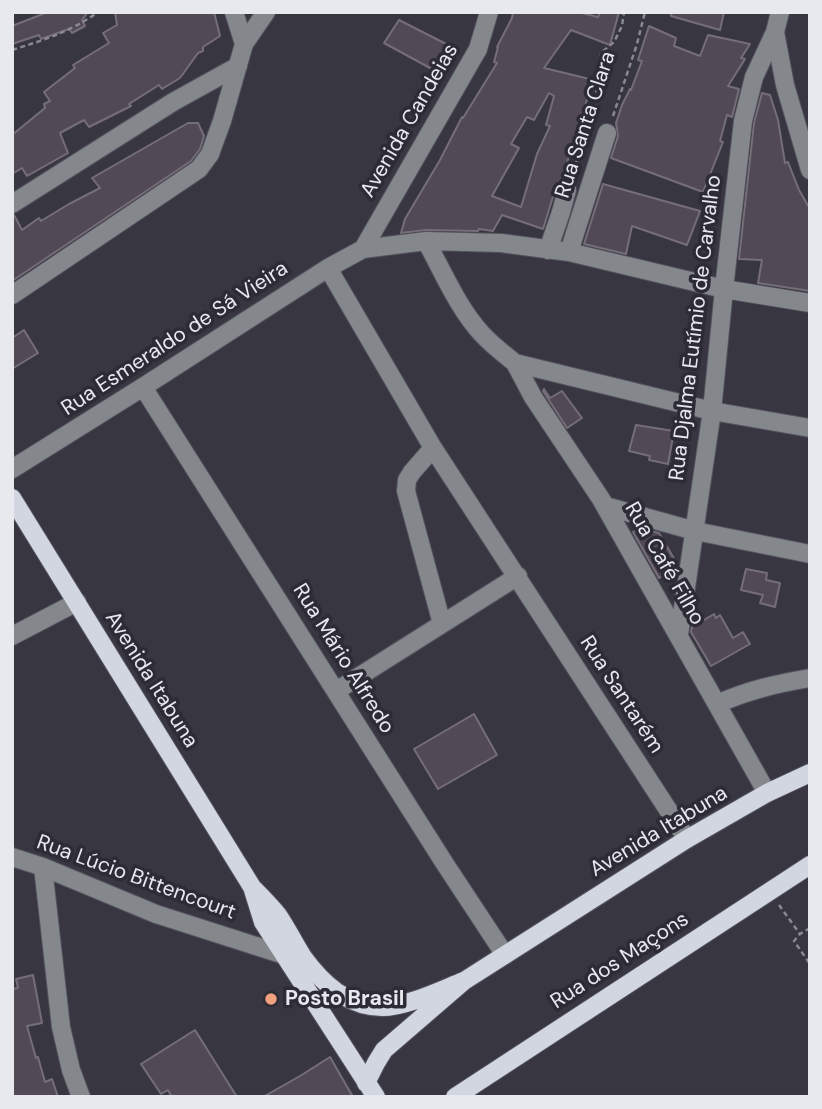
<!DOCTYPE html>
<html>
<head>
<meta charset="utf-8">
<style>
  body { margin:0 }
  #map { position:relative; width:822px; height:1109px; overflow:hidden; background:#373641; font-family:"DM Sans",sans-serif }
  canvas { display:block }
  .frame { position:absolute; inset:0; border:14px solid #e8e8ef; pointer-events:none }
</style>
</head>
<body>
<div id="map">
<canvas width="822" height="1109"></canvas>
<div class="frame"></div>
</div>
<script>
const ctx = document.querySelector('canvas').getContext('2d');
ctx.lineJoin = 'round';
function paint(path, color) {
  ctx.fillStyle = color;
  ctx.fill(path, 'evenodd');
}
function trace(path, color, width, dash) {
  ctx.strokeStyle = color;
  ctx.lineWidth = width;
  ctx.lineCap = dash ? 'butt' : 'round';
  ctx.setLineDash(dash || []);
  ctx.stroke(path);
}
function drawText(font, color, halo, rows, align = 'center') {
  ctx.font = font + ' "DM Sans",sans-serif';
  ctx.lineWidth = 7;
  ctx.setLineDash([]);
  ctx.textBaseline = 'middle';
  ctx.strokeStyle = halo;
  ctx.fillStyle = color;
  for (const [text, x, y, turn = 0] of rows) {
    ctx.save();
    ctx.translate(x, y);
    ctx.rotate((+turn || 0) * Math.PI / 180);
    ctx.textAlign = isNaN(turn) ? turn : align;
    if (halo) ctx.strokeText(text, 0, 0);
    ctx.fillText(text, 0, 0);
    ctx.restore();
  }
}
const building = new Path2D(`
  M48,12H88L82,20L85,26L72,33L69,29L41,39L39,35L12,44V26Z
  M115,12H214L220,36L203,47V51L198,53L180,78L162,89L159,85L129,104L131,106L89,127L84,120L60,133L68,153L27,176L22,168L12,174V135L45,108L44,104L50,101L44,92L75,68L73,65L109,43L103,33L117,25Z
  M513,12H578L598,17L600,12H619L610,45L571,30L544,68L594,80L582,114L586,115L577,131L563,175L556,187L543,229L502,215L493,231L479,229L478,231L426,230L401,233L405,219L440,160L462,117L463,118L497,63L494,62L498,47H497L512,18ZM549,93L554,96L546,125L550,126L537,154L521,207L492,196L519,148L511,144L527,117L534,120Z
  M671,12H724L720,30L671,16Z
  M399,20L456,49L441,74L384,43Z
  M649,26L676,38L674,46L700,56L708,35L750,44L741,58L745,59L728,86L739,89L732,117L727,115L720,141L723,142L703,192L611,158L618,136L616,123L622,105L630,89L631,90L642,61L638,60Z
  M762,93L770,95L778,120L785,163L788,162L799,190L810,209V291L758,283L762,260L739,259L754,123Z
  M188,123H198L204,136L200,149L191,161L12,281V215H14L22,230L39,218L41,221L69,204L100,188L92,178Z
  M603,184L700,211L687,245L632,226L626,254L584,244Z
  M24,330L38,353L12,369V338Z
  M544,389L550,398L562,391L582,418L567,428L543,391Z
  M636,425L674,431L668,464L649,460L650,456L629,451Z
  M640,528L659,533L676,562L671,565L673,569L659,578L633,532Z
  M746,569L767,573L766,580L780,583L775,607L760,603L763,595L741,590Z
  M714,614L716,618L720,615L733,638L743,632L750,644L711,666L691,632L692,627Z
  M474,714L497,755L438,789L414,749Z
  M33,975L42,1023L27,1026L36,1058L38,1057L45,1082L52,1079L58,1097H12V989L18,988L16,979Z
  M195,1030L237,1097H172L168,1090L161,1094L141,1064Z
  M330,1057L353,1097H263L300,1076Z`);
const path = new Path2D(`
  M12,50C44,40 70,32 98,12
  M613,116L637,44L645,12
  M572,173L595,111L598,69L601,53L614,42L622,26L624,12
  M779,905L800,934
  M810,928L800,934L794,941L810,964`);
const minor = new Path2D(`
  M780,12L775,32L785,85L810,170
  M244,44L266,12
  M12,204L173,102L238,66
  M426,241C443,272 458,308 482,334C492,345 504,354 515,363L712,411L810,428
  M363,249L478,49L489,12
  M548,250L561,212L567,190
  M569,252L607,133
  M328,268L433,448L687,839
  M12,295L199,169L210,154L222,121L244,44L234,12
  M515,363L533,397L601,499L767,793
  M143,387L445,864L505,955
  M433,448L412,472L407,480L406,491L442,624
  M12,469L143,387L328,268L363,249L426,241L501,243L569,252L724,289L810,303
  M605,506L695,531L810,554
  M679,635L712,411L724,289L743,121L754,77L775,32
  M12,636L77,602
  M336,691L518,576
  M717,704C749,690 775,684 810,678
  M12,857L43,867L156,914L284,955
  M43,867L61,1027L71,1070L81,1097`);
const major = new Path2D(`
  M12,498L252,887C261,896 270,905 278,915C287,928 294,943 303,957C322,983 347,1007 382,1007C406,1007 441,990 464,981
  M253,890L263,922L376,1097
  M366,1083L376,1063L384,1050L464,981L687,839L767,793L810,773
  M455,1097L810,865`);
const markers = [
  [271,999,7,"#f2a17e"]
];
const streetNames = [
  ["Avenida Candeias",410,121,-60],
  ["Rua Santa Clara",586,125,-72],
  ["Rua Djalma Eutímio de Carvalho",696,328,-83],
  ["Rua Esmeraldo de Sá Vieira",175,339,-33],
  ["Rua Café Filho",664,564,60],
  ["Rua Mário Alfredo",343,659,58],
  ["Avenida Itabuna",151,680,58],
  ["Rua Santarém",621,695,57],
  ["Avenida Itabuna",659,832,-31],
  ["Rua Lúcio Bittencourt",136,878,20],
  ["Rua dos Maçons",620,961,-33]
];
const poiNames = [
  ["Posto Brasil",285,999]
];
paint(building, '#514a55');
trace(building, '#756e79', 2);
trace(minor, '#53525d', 20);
trace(major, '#53525d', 20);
trace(path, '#8a8992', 2.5, [5, 3.5]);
trace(minor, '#84878c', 18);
trace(major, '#d1d6e0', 18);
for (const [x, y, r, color] of markers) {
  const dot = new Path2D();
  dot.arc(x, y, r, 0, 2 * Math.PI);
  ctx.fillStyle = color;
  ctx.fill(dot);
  trace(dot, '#2d2c36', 2.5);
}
drawText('21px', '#e8e8ef', '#2d2c36', streetNames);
drawText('bold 21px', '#e8e8ef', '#2d2c36', poiNames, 'left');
</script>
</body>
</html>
